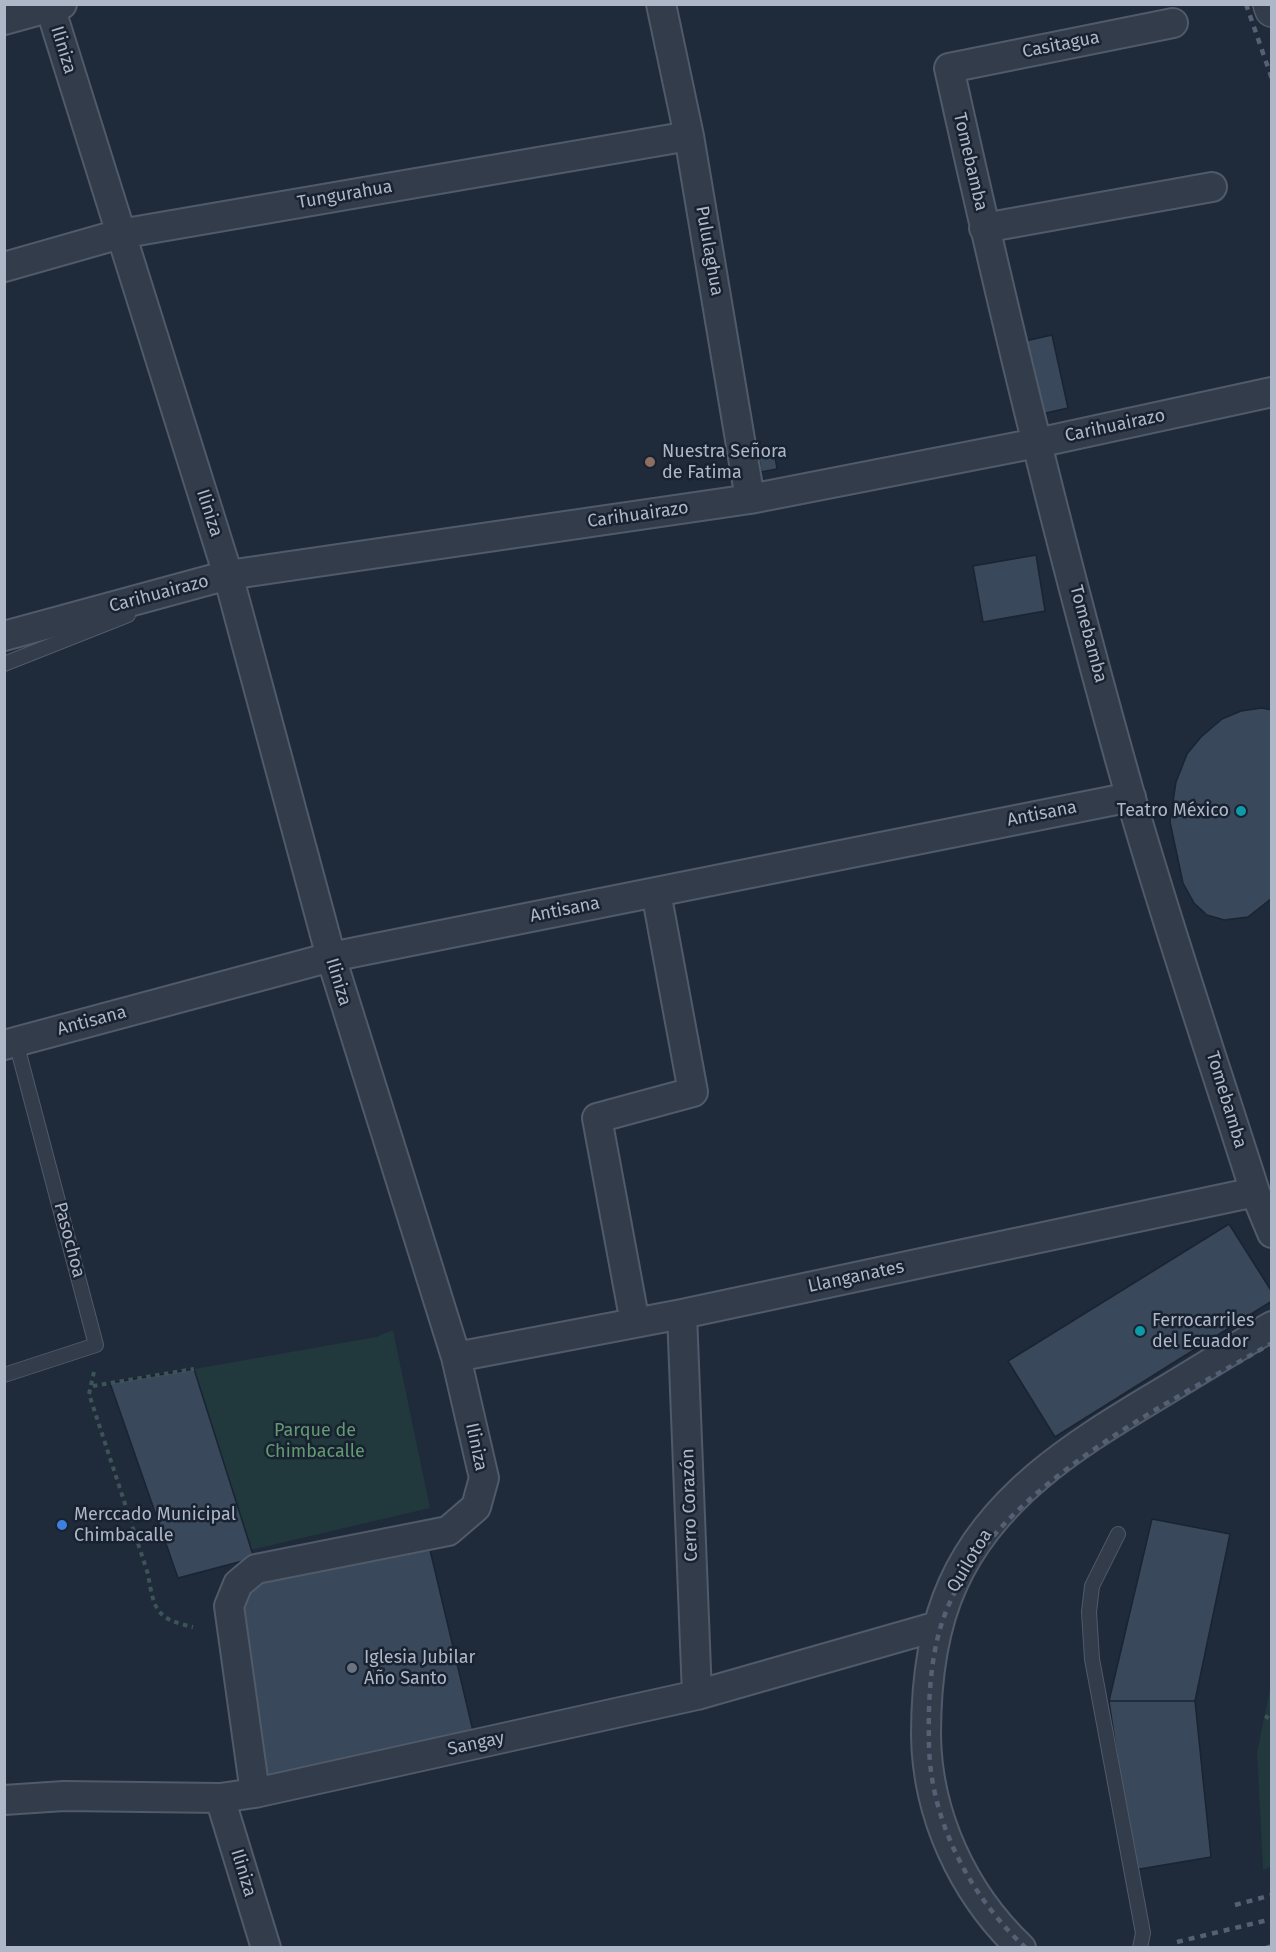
<!DOCTYPE html>
<html>
<head>
<meta charset="utf-8">
<style>
  body { margin:0 }
  #map { position:relative; width:1276px; height:1952px; overflow:hidden; background:#1f2a3b; font-family:"Fira Sans",sans-serif }
  canvas { display:block }
  .frame { position:absolute; inset:0; border:6px solid #adb7c8; pointer-events:none }
</style>
</head>
<body>
<div id="map">
<canvas width="1276" height="1952"></canvas>
<div class="frame"></div>
</div>
<script>
const ctx = document.querySelector('canvas').getContext('2d');
ctx.lineJoin = 'round';
function paint(path, color) {
  ctx.fillStyle = color;
  ctx.fill(path, 'evenodd');
}
function trace(path, color, width, dash) {
  ctx.strokeStyle = color;
  ctx.lineWidth = width;
  ctx.lineCap = dash ? 'butt' : 'round';
  ctx.setLineDash(dash || []);
  ctx.stroke(path);
}
function drawText(font, color, halo, rows, align = 'center') {
  ctx.font = font + ' "Fira Sans",sans-serif';
  ctx.lineWidth = 5;
  ctx.setLineDash([]);
  ctx.textBaseline = 'middle';
  ctx.strokeStyle = halo;
  ctx.fillStyle = color;
  for (const [text, x, y, turn = 0] of rows) {
    ctx.save();
    ctx.translate(x, y);
    ctx.rotate((+turn || 0) * Math.PI / 180);
    ctx.textAlign = isNaN(turn) ? turn : align;
    if (halo) ctx.strokeText(text, 0, 0);
    ctx.fillText(text, 0, 0);
    ctx.restore();
  }
}
const green = new Path2D(`
  M393,1330L430,1508L251,1550L194,1369L376,1337Z
  M1271,1685L1272,1866L1263,1870L1257,1752Z`);
const building = new Path2D(`
  M1052,335L1068,408L1037,415L1021,342Z
  M774,450L777,469L761,472L758,452Z
  M1036,555L1045,611L983,622L973,566Z
  M1262,708L1272,710V898L1248,917L1224,920L1207,915L1194,903L1183,883L1170,822L1176,782L1187,754L1201,737L1222,719L1241,711Z
  M1229,1224L1272,1292V1301L1055,1437L1008,1361Z
  M194,1369L254,1558L178,1578L110,1383Z
  M1152,1519L1230,1534L1195,1701H1109Z
  M430,1550L473,1731L264,1781L236,1605L259,1577Z
  M1109,1701H1195L1211,1857L1134,1870Z`);
const path = new Path2D(`
  M94,1372L89,1394L148,1574C154,1610 156,1619 193,1627
  M93,1386L194,1369
  M1265,1716L1272,1720`);
const service = new Path2D(`
  M4,664L128,615
  M4,1375L96,1345L16,1042
  M1118,1534L1092,1586L1089,1612L1092,1659L1143,1933L1140,1948`);
const minor = new Path2D(`
  M661,4L689,136L750,499
  M50,7L228,575L331,957L456,1357L484,1478L476,1507L448,1531L256,1569L238,1584L229,1606L255,1793
  M4,20L62,4
  M1173,23L949,68C1003,312 1062,555 1130,795C1168,928 1213,1060 1255,1192L1272,1233
  M984,228L1212,187
  M4,267L120,234L689,136
  M4,636L228,575L750,499L1037,443L1272,392
  M4,1045L331,957L1131,797
  M682,1314L697,1695
  M635,1323L597,1118L693,1092L656,892
  M456,1357L682,1314L1255,1192
  M220,1798L266,1948
  M4,1800L64,1796L220,1798L255,1793L697,1695L938,1626
  M1021,1948C963,1893 927,1815 926,1735C926,1684 932,1630 953,1584C992,1497 1073,1446 1151,1399C1191,1375 1231,1350 1272,1326`);
const tertiary = new Path2D(`
  M1270,4L1272,10`);
const rail = new Path2D(`
  M1246,4L1272,79
  M1235,1905L1272,1895
  M1177,1942L1272,1919
  M1026,1948C970,1897 930,1820 929,1744C928,1700 930,1650 947,1609C997,1487 1163,1406 1272,1343
  M1266,1948L1272,1946`);
const markers = [
  [650,462,6,"#8d6e63"],
  [1241,811,6,"#0f9aa8"],
  [1140,1331,6,"#0f9aa8"],
  [62,1525,6,"#3f7fe0"],
  [352,1668,6,"#6b7280"]
];
const streetNames = [
  ["Casitagua",1061,45,-11],
  ["Iliniza",63,50,73],
  ["Tomebamba",970,162,77],
  ["Tungurahua",345,195,-10],
  ["Pululaghua",709,251,80],
  ["Carihuairazo",1115,426,-12],
  ["Iliniza",209,513,72],
  ["Carihuairazo",638,515,-8],
  ["Carihuairazo",159,594,-15],
  ["Tomebamba",1088,634,75],
  ["Antisana",1042,814,-11],
  ["Antisana",565,910,-11],
  ["Iliniza",338,982,73],
  ["Antisana",92,1021,-15],
  ["Tomebamba",1226,1100,73],
  ["Pasochoa",69,1240,75],
  ["Llanganates",856,1277,-12],
  ["Iliniza",476,1447,78],
  ["Cerro Corazón",690,1505,-92],
  ["Quilotoa",970,1561,-59],
  ["Sangay",476,1744,-12],
  ["Iliniza",243,1873,73]
];
const poiNames = [
  ["Nuestra Señora",662,452],
  ["de Fatima",662,473],
  ["Teatro México",1229,811,"right"],
  ["Ferrocarriles",1152,1321],
  ["del Ecuador",1152,1342],
  ["Merccado Municipal",74,1515],
  ["Chimbacalle",74,1536],
  ["Iglesia Jubilar",364,1658],
  ["Año Santo",364,1679]
];
const parkNames = [
  ["Parque de",315,1431],
  ["Chimbacalle",315,1452]
];
paint(green, '#21383c');
paint(building, '#3a485b');
trace(building, '#1a2432', 1.5);
trace(service, '#505a69', 16);
trace(minor, '#505a69', 32);
trace(tertiary, '#505a69', 36);
trace(path, '#3c5456', 4, [4.5, 4.5]);
trace(service, '#333c4b', 14);
trace(minor, '#333c4b', 28);
trace(tertiary, '#333c4b', 33);
trace(rail, '#546073', 4.5, [6, 6]);
for (const [x, y, r, color] of markers) {
  const dot = new Path2D();
  dot.arc(x, y, r, 0, 2 * Math.PI);
  ctx.fillStyle = color;
  ctx.fill(dot);
  trace(dot, '#182230', 2);
}
drawText('18px', '#adb7c8', '#182230', streetNames);
drawText('18px', '#adb7c8', '#182230', poiNames, 'left');
drawText('18px', '#629b70', '#182230', parkNames);
</script>
</body>
</html>
